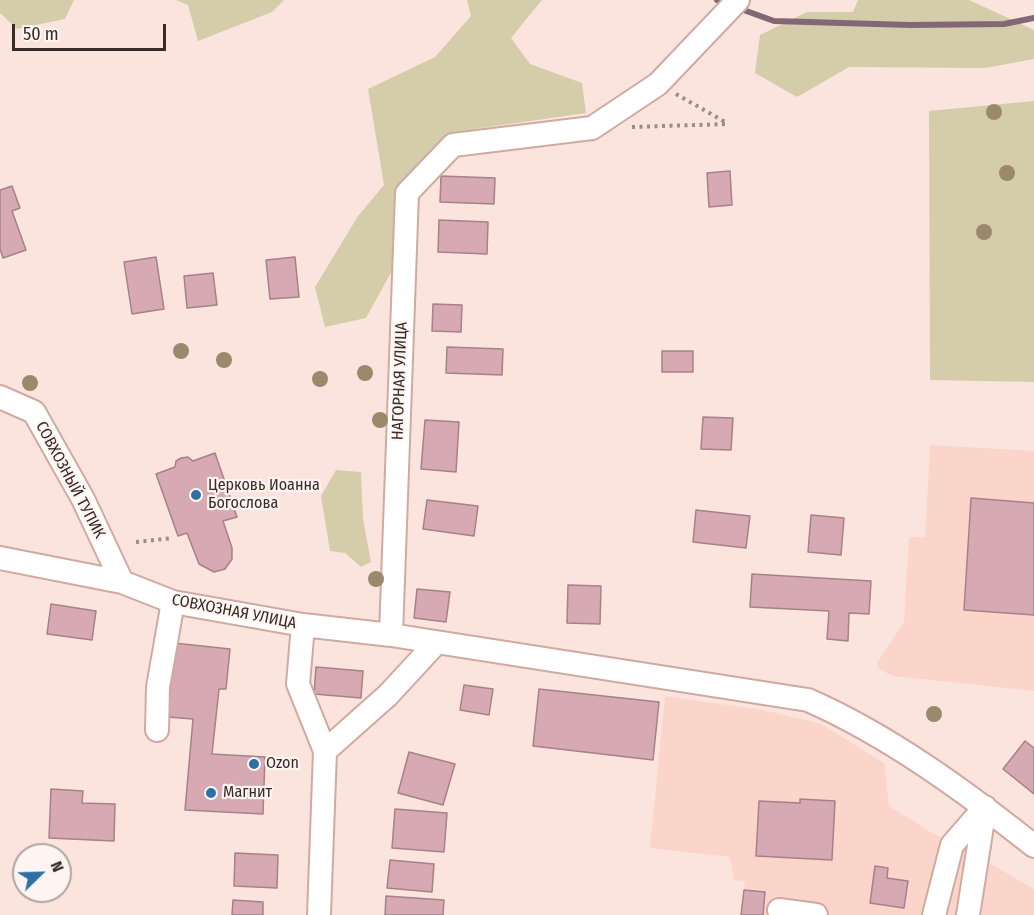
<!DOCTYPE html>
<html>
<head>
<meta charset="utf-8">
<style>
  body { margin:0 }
  #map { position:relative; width:1034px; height:915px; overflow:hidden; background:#fce4de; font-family:"Fira Sans Condensed",sans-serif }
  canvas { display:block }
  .north { position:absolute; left:12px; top:843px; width:60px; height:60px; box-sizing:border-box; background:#fef5f3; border:2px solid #afa4a1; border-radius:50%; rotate:67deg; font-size:16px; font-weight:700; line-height:24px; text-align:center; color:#382a26 }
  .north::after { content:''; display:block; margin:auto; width:21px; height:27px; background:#2c71a6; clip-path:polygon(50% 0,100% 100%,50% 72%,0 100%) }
  .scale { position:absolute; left:12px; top:24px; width:154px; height:27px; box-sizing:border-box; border:3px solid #382a26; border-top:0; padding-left:8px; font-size:18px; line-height:21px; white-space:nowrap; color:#382a26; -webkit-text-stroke:4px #fef5f3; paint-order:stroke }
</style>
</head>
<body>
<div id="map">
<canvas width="1034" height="915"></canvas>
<div class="north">N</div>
<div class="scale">50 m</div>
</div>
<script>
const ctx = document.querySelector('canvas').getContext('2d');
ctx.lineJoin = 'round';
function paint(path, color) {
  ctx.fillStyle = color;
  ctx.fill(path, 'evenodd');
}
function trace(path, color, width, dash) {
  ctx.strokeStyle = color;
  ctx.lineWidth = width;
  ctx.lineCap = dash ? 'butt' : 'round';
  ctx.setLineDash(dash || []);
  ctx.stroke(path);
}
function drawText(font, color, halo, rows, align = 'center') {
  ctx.font = font + ' "Fira Sans Condensed",sans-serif';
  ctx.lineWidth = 4.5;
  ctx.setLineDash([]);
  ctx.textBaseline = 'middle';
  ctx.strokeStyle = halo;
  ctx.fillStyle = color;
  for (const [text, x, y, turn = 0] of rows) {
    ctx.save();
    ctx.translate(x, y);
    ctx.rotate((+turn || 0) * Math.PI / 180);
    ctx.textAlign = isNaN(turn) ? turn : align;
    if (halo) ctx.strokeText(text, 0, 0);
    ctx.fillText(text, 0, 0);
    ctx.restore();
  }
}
const built = new Path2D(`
  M930,445L1034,451V691L893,676L880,670L877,663L904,622L909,537H925Z
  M665,696L763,710L821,724L884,763L889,806L952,845L991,864L1034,889V915H741L745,881L734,880L730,857L650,848Z`);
const green = new Path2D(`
  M0,0H74L65,19L17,29L0,13Z
  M176,0H284L272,12L198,41L188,5Z
  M467,0H542L511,38L530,64L582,83L586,113L454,132L395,200L393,269L366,318L325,327L315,287L358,216L384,185L368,89L435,57L471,16Z
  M858,0H969L1034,30V59L985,68L849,67L797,97L755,73L760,35L807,12H853Z
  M1034,101V382L930,380L929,111Z
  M336,470L361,472L363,519L371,562L361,567L345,553L330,551L321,496Z`);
const stream = new Path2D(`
  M717,0L728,4
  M738,8L774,21L910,25L1004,24L1034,18`);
const building = new Path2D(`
  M730,171L732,205L709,207L707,173Z
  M441,176L495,178L494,204L440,202Z
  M12,186L20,208L12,211L26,250L3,258L0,249V190Z
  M439,220L488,222L487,254L438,252Z
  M156,257L164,309L132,314L124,262Z
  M295,257L299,297L270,299L266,260Z
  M213,273L217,305L187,308L184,276Z
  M433,304L462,305L461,332L432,331Z
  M447,347L503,349L502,375L446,373Z
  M662,351H693V372H662Z
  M703,417L733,418L731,450L701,449Z
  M425,420L459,422L456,472L421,469Z
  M215,453L237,517L223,521L232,548V559L225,569L214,572L199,564L187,533L178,536L156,474L175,467L176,461L181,458L188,457L193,461Z
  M971,498L1034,503V615L964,610Z
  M427,500L478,506L474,536L423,529Z
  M696,510L750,516L746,548L693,542Z
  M811,515L844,518L841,555L808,552Z
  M752,574L871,581L869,614L849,613L848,641L827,639L829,611L750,607Z
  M568,585L601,586L600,624L567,623Z
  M417,589L450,592L446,622L414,618Z
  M51,604L96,611L92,640L47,634Z
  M174,643L230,649L226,689H219L212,754L265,757L263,814L185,810L193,719L168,717Z
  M316,667L363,671L361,698L314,694Z
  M464,685L493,689L489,715L460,710Z
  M539,689L659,702L653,760L533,746Z
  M1025,741L1034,748V794L1003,769Z
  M409,752L455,764L443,805L398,793Z
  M51,789L83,791L82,803L115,804L114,841L49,838Z
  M800,799L835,801L832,860L756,856L759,801L800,803Z
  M395,809L447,813L444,852L392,848Z
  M235,853L278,855L277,888L234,886Z
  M390,860L434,864L432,892L387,888Z
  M875,866L888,868L887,878L908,881L904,908L870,903Z
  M744,890L765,892L763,915H741Z
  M386,896L444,900L443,915H385Z
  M233,900L263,902V915H232Z`);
const path = new Path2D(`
  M676,94L727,123
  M632,127L728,124
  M136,542L173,538`);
const minor = new Path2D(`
  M0,397L34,412L83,499L122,582
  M0,558L122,582L173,602L303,625L391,635L808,700C888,735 966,792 1034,846
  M303,625L298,684L325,751L319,915
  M391,635L407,193L453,145L592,128L658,84L738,0
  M157,730L158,687L173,602
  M325,751L388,695L436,643
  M779,910L816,915
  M934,915L952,845L985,807
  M968,915L985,807`);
const trees = [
  [994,112],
  [1007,173],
  [984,232],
  [181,351],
  [224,360],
  [365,373],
  [320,379],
  [30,383],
  [380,420],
  [376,579],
  [934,714]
];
const markers = [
  [196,495,6,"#2c71a6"],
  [254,764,6,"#2c71a6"],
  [211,793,6,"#2c71a6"]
];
const streetNames = [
  ["НАГОРНАЯ УЛИЦА",400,381,-88],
  ["СОВХОЗНЫЙ ТУПИК",70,480,62],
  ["СОВХОЗНАЯ УЛИЦА",234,612,11]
];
const poiNames = [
  ["Церковь Иоанна",208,486],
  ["Богослова",208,504],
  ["Ozon",266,764],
  ["Магнит",223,793]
];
paint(built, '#fbd5ca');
paint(green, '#d5cca9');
trace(stream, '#836777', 6);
paint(building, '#d7a9b2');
trace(building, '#a68188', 1.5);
trace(minor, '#d0aaa0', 26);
trace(path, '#9e8b86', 4, [3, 4.5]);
trace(minor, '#fff', 22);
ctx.fillStyle = '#9a896b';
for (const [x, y] of trees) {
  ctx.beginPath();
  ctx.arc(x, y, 8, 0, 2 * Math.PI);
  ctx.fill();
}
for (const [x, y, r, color] of markers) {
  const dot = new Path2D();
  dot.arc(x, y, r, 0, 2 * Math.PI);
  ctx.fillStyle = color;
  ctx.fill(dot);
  trace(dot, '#fef5f3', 2);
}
drawText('16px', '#382a26', '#fef5f3', streetNames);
drawText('16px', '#382a26', '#fef5f3', poiNames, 'left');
</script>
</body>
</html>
